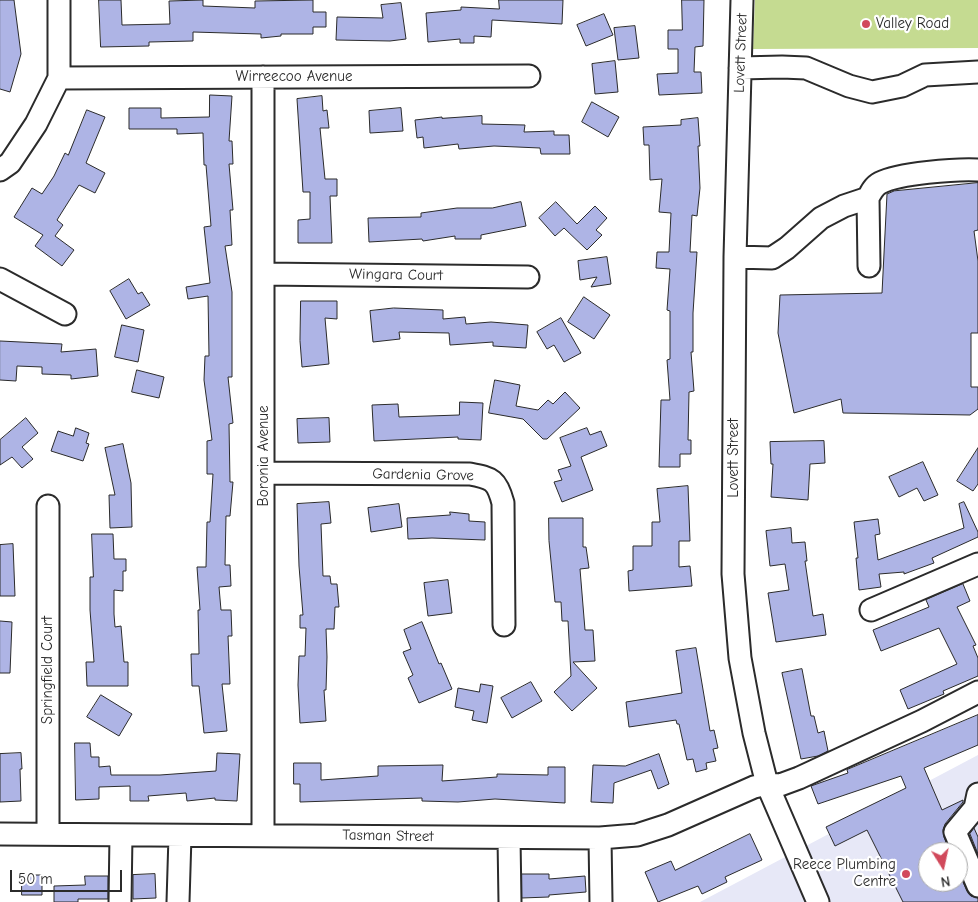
<!DOCTYPE html>
<html>
<head>
<meta charset="utf-8">
<style>
  body { margin:0 }
  #map { position:relative; width:978px; height:902px; overflow:hidden; background:#fff; font-family:"Comic Neue",sans-serif }
  canvas { display:block }
  .north { position:absolute; left:918px; top:842px; width:50px; height:50px; box-sizing:border-box; background:#fff; border:1px solid #aaa; border-radius:50%; rotate:170deg; font-size:14px; font-weight:700; line-height:20px; text-align:center; color:#2b2b2b }
  .north::after { content:''; display:block; margin:auto; width:18px; height:22px; background:#d1495b; clip-path:polygon(50% 0,100% 100%,50% 72%,0 100%) }
  .scale { position:absolute; left:10px; top:870px; width:112px; height:22px; box-sizing:border-box; border:2px solid #2b2b2b; border-top:0; padding-left:6px; font-size:15px; line-height:18px; white-space:nowrap; color:#2b2b2b; -webkit-text-stroke:4px #fff; paint-order:stroke }
</style>
</head>
<body>
<div id="map">
<canvas width="978" height="902"></canvas>
<div class="north">N</div>
<div class="scale">50 m</div>
</div>
<script>
const ctx = document.querySelector('canvas').getContext('2d');
ctx.lineJoin = 'round';
function paint(path, color) {
  ctx.fillStyle = color;
  ctx.fill(path, 'evenodd');
}
function trace(path, color, width, dash) {
  ctx.strokeStyle = color;
  ctx.lineWidth = width;
  ctx.lineCap = dash ? 'butt' : 'round';
  ctx.setLineDash(dash || []);
  ctx.stroke(path);
}
function drawText(font, color, halo, rows, align = 'center') {
  ctx.font = font + ' "Comic Neue",sans-serif';
  ctx.lineWidth = 4.5;
  ctx.setLineDash([]);
  ctx.textBaseline = 'middle';
  ctx.strokeStyle = halo;
  ctx.fillStyle = color;
  for (const [text, x, y, turn = 0] of rows) {
    ctx.save();
    ctx.translate(x, y);
    ctx.rotate((+turn || 0) * Math.PI / 180);
    ctx.textAlign = isNaN(turn) ? turn : align;
    if (halo) ctx.strokeText(text, 0, 0);
    ctx.fillText(text, 0, 0);
    ctx.restore();
  }
}
const built = new Path2D(`
  M978,755V902H700ZM928,852H958V882H928Z`);
const green = new Path2D(`
  M755,0H978V48L753,49Z`);
const building = new Path2D(`
  M0,0H14L21,54L10,92L0,89Z
  M99,0H121L122,25L170,24L169,1L203,0V6L255,8V1L313,0V12H326V27H313V34H281V36L261,38V34L193,32V41L149,42V46L101,47Z
  M499,0H563L562,24L492,20L491,37L474,36V43H460V39L428,42L426,13L461,10V7L499,9Z
  M682,0H704L703,46L695,47L694,72H701L702,93L659,95L657,74L678,73V49H668V30H682Z
  M401,3L406,39L390,41L336,40L337,17L383,18L381,5Z
  M604,14L613,35L586,46L577,25Z
  M635,26L639,58L618,60L614,28Z
  M615,61L618,92L595,94L592,64Z
  M210,95L232,96L229,141H232L233,164H229L233,210H230L232,245L225,246L232,292V377H228L233,423L229,424L230,482H233L230,516H226L225,565H230L231,586L219,587L221,610H231L232,636H228L230,684H222L227,731L204,733L199,686H192L191,654H199L198,610H200L197,567H206L207,522H210L213,474H207V441L212,440L204,380L205,356H209L208,296L188,299L186,287L210,283L204,227L211,226L206,165H204L203,133L177,134V129H129V108H161V118L209,117Z
  M322,96L323,111L327,110L329,128H320L325,179H337V196H330L332,243H298V220L310,219V192H303L297,99Z
  M592,102L619,117L608,137L582,122Z
  M401,108L403,131L370,133L369,111Z
  M87,110L105,117L86,163L105,173L95,193L79,185L57,220L63,225L55,236L74,250L62,266L35,246L43,235L14,217L32,188L42,194L54,176L65,153L68,155Z
  M482,116V124L525,125L524,132L554,131V135H569L570,154H541L540,148L494,146L459,149L458,144L424,148L423,137L417,138L415,120L442,117V118Z
  M698,118L700,146H698L700,188L697,216L692,215L690,252H697L693,313V352H691L694,391L689,392L688,440H691V454H680V467H659L661,400H670L667,360L670,359V311L667,310L670,269L656,268L657,252H669L671,213L659,212L662,179L650,180L649,145H644L643,127L681,125V120Z
  M978,183V230L974,231L978,261V333H971V387H978V409L970,415L843,413L841,399L794,413L778,333L780,295L882,293L887,194L894,191Z
  M521,202L526,226L481,235V239H455V236L423,241L422,239L369,242L368,218L421,217V213L457,208H492Z
  M556,202L577,224L595,206L607,218L596,230L602,235L587,250L564,228L555,236L539,218Z
  M607,257L611,284L591,287L597,277L580,280L578,261Z
  M129,279L138,294L142,292L150,305L126,319L110,291Z
  M584,297L610,315L594,339L568,322Z
  M301,301H337V319L325,318L329,364L302,367L300,341Z
  M394,308L443,310V319L465,317L466,324L491,322L528,325L526,348L493,346V342L450,345L449,333L399,332L400,339L373,342L370,311Z
  M561,318L581,353L564,362L554,345L547,349L537,332Z
  M122,325L144,330L138,362L115,357Z
  M0,341L62,344L61,352L96,349L98,376L71,379V375L42,374V367L17,366L16,381L0,380Z
  M137,370L164,377L159,398L132,392Z
  M495,380L520,385L516,406L538,410L548,400L553,404L565,392L580,408L547,439H543L523,419L489,413Z
  M460,402L483,403L481,440L458,439V437L374,441L372,405L398,404L399,417L459,415Z
  M26,418L38,433L22,447L33,459L22,468L12,457L0,465V440Z
  M329,418L330,442L298,443L297,419Z
  M76,428L89,433L86,443L89,444L83,461L51,451L58,431L73,436Z
  M587,428L590,435L601,431L607,446L581,457L593,490L562,502L554,482L562,480L558,470L571,466L560,438Z
  M824,441L825,463L810,464L808,500L771,497L773,464H771L770,442Z
  M123,444L131,483L132,527L110,528L109,495H115L105,448Z
  M978,448V484L973,491L957,481Z
  M923,462L938,495L924,501L917,488L899,497L889,477Z
  M688,486L690,541H679V567L690,566L692,586L629,591L628,571L633,570V546H652V522H660L657,489Z
  M329,502L331,523L321,524L323,576H330L331,584H337L339,607H335L334,629H326L327,657L326,690H324L326,721L300,723L298,685L299,656H305L306,628H300V615H303L299,566L297,504Z
  M964,502L978,532V537L932,558L934,563L904,574V572L879,574L881,587L859,590L856,558H858L854,522L878,519L880,534L875,535L878,560L964,528L959,504Z
  M399,504L402,527L371,532L368,508Z
  M450,512L469,514V521L485,522V540L432,538L408,539L407,518L450,515Z
  M549,518H583V547H586L589,568L580,569L585,630H593L595,661L573,662L597,688L572,711L554,692L571,676L568,621H562L561,602H555L549,541Z
  M791,528L792,543L805,542L807,561H805L813,616L823,614L826,635L776,642L768,593L789,590L785,564L770,566L766,531Z
  M92,534H113L114,559H126V571H123V591L114,590V614L115,627L121,626L124,662H128V686H87L86,662H94L90,610V577H93Z
  M13,544L15,596H0V545Z
  M448,580L452,613L428,616L424,583Z
  M963,584L970,601L957,607L976,645L973,646L978,658V676L943,691L944,694L908,709L900,690L957,664L939,628L881,651L873,630L929,607L926,600Z
  M0,621L12,622L10,673H0Z
  M422,622L439,664L441,663L452,689L419,703L408,678L413,675L403,652L411,649L404,630Z
  M696,648L710,731L714,730L718,748L713,749L716,761L706,763L707,769L696,772L693,759L687,760L679,724H677L676,720L629,727L626,702L682,693L676,651Z
  M802,669L811,716H814L818,733L824,731L828,751L818,756L801,759L782,673Z
  M531,682L542,701L512,718L501,698Z
  M481,684L493,686L487,723L472,720L474,711L455,707L458,688L479,692Z
  M101,695L132,714L119,736L87,717Z
  M978,715V745L924,768L942,810L963,800V802L945,824L943,830L944,837L950,852H928V882H958V871L967,891L971,896L978,898V902H903L867,830L835,846L826,827L906,788L901,776L818,804L811,786L848,773L847,770Z
  M75,743H90L91,757H99V767L110,766L111,775H160L216,771L217,753L240,754L237,801L215,800V798L187,801L186,793L148,796L149,801H130V786L99,787V799L76,800Z
  M21,753L22,769H20L21,801L0,802V754Z
  M659,754L669,784L658,789L651,770L614,783L613,803L591,802L593,765L625,766Z
  M294,763H321V780L378,776V766L443,765L442,781L497,777V774L548,775V767H565V803L495,799L458,802L422,801V798L300,802V784H294Z
  M974,828L978,837V854L970,834Z
  M750,834L762,860L725,877L727,882L702,894L698,886L658,902L645,872L671,861L675,870Z
  M155,874L156,898L133,899V875Z
  M522,874H549V879L585,876L586,892L549,895V897L522,898Z
  M22,875H42V895H22Z
  M85,876H108V899H78V902H54V886L85,885Z`);
const minor = new Path2D(`
  M742,0L735,257L733,574L740,658L754,733L767,784L818,902
  M740,68L782,67L806,68L849,86L872,92L902,86L925,75L978,72
  M59,78L529,76
  M0,170L10,163L36,124L59,78V0
  M868,198L869,266
  M735,257L772,258L787,248L821,218L844,206L868,198C871,192 874,186 880,183C899,173 956,169 978,170
  M264,274L528,277
  M0,279L65,314
  M264,473L470,474C492,478 497,480 503,503L504,625
  M48,506V834
  M871,610L978,564
  M978,794L975,808L955,832L978,886
  M0,834L600,838L637,835L668,825L754,787L767,784L780,785L799,778L922,721L978,692
  M263,835V77
  M509,838L510,902
  M600,838L601,902
  M120,902L121,835
  M178,902L180,836`);
const markers = [
  [866,24,5,"#d1495b"],
  [906,874,5,"#d1495b"]
];
const poiNames = [
  ["Valley Road",876,24],
  ["Reece Plumbing",896,865,"right"],
  ["Centre",896,882,"right"]
];
const streetNames = [
  ["Lovett Street",741,53,-88],
  ["Wirreecoo Avenue",294,77],
  ["Wingara Court",396,275,1],
  ["Boronia Avenue",264,456,-90],
  ["Lovett Street",734,458,-90],
  ["Gardenia Grove",423,475,1],
  ["Springfield Court",48,670,-90],
  ["Tasman Street",388,836,1]
];
paint(built, '#e7e8f7');
paint(green, '#c5db91');
paint(building, '#aeb4e5');
trace(building, '#2b2b2b', 1);
trace(minor, '#2b2b2b', 25);
trace(minor, '#fff', 21);
for (const [x, y, r, color] of markers) {
  const dot = new Path2D();
  dot.arc(x, y, r, 0, 2 * Math.PI);
  ctx.fillStyle = color;
  ctx.fill(dot);
  trace(dot, '#fff', 2);
}
drawText('15px', '#2b2b2b', '#fff', poiNames, 'left');
drawText('15px', '#2b2b2b', '#fff', streetNames);
</script>
</body>
</html>
